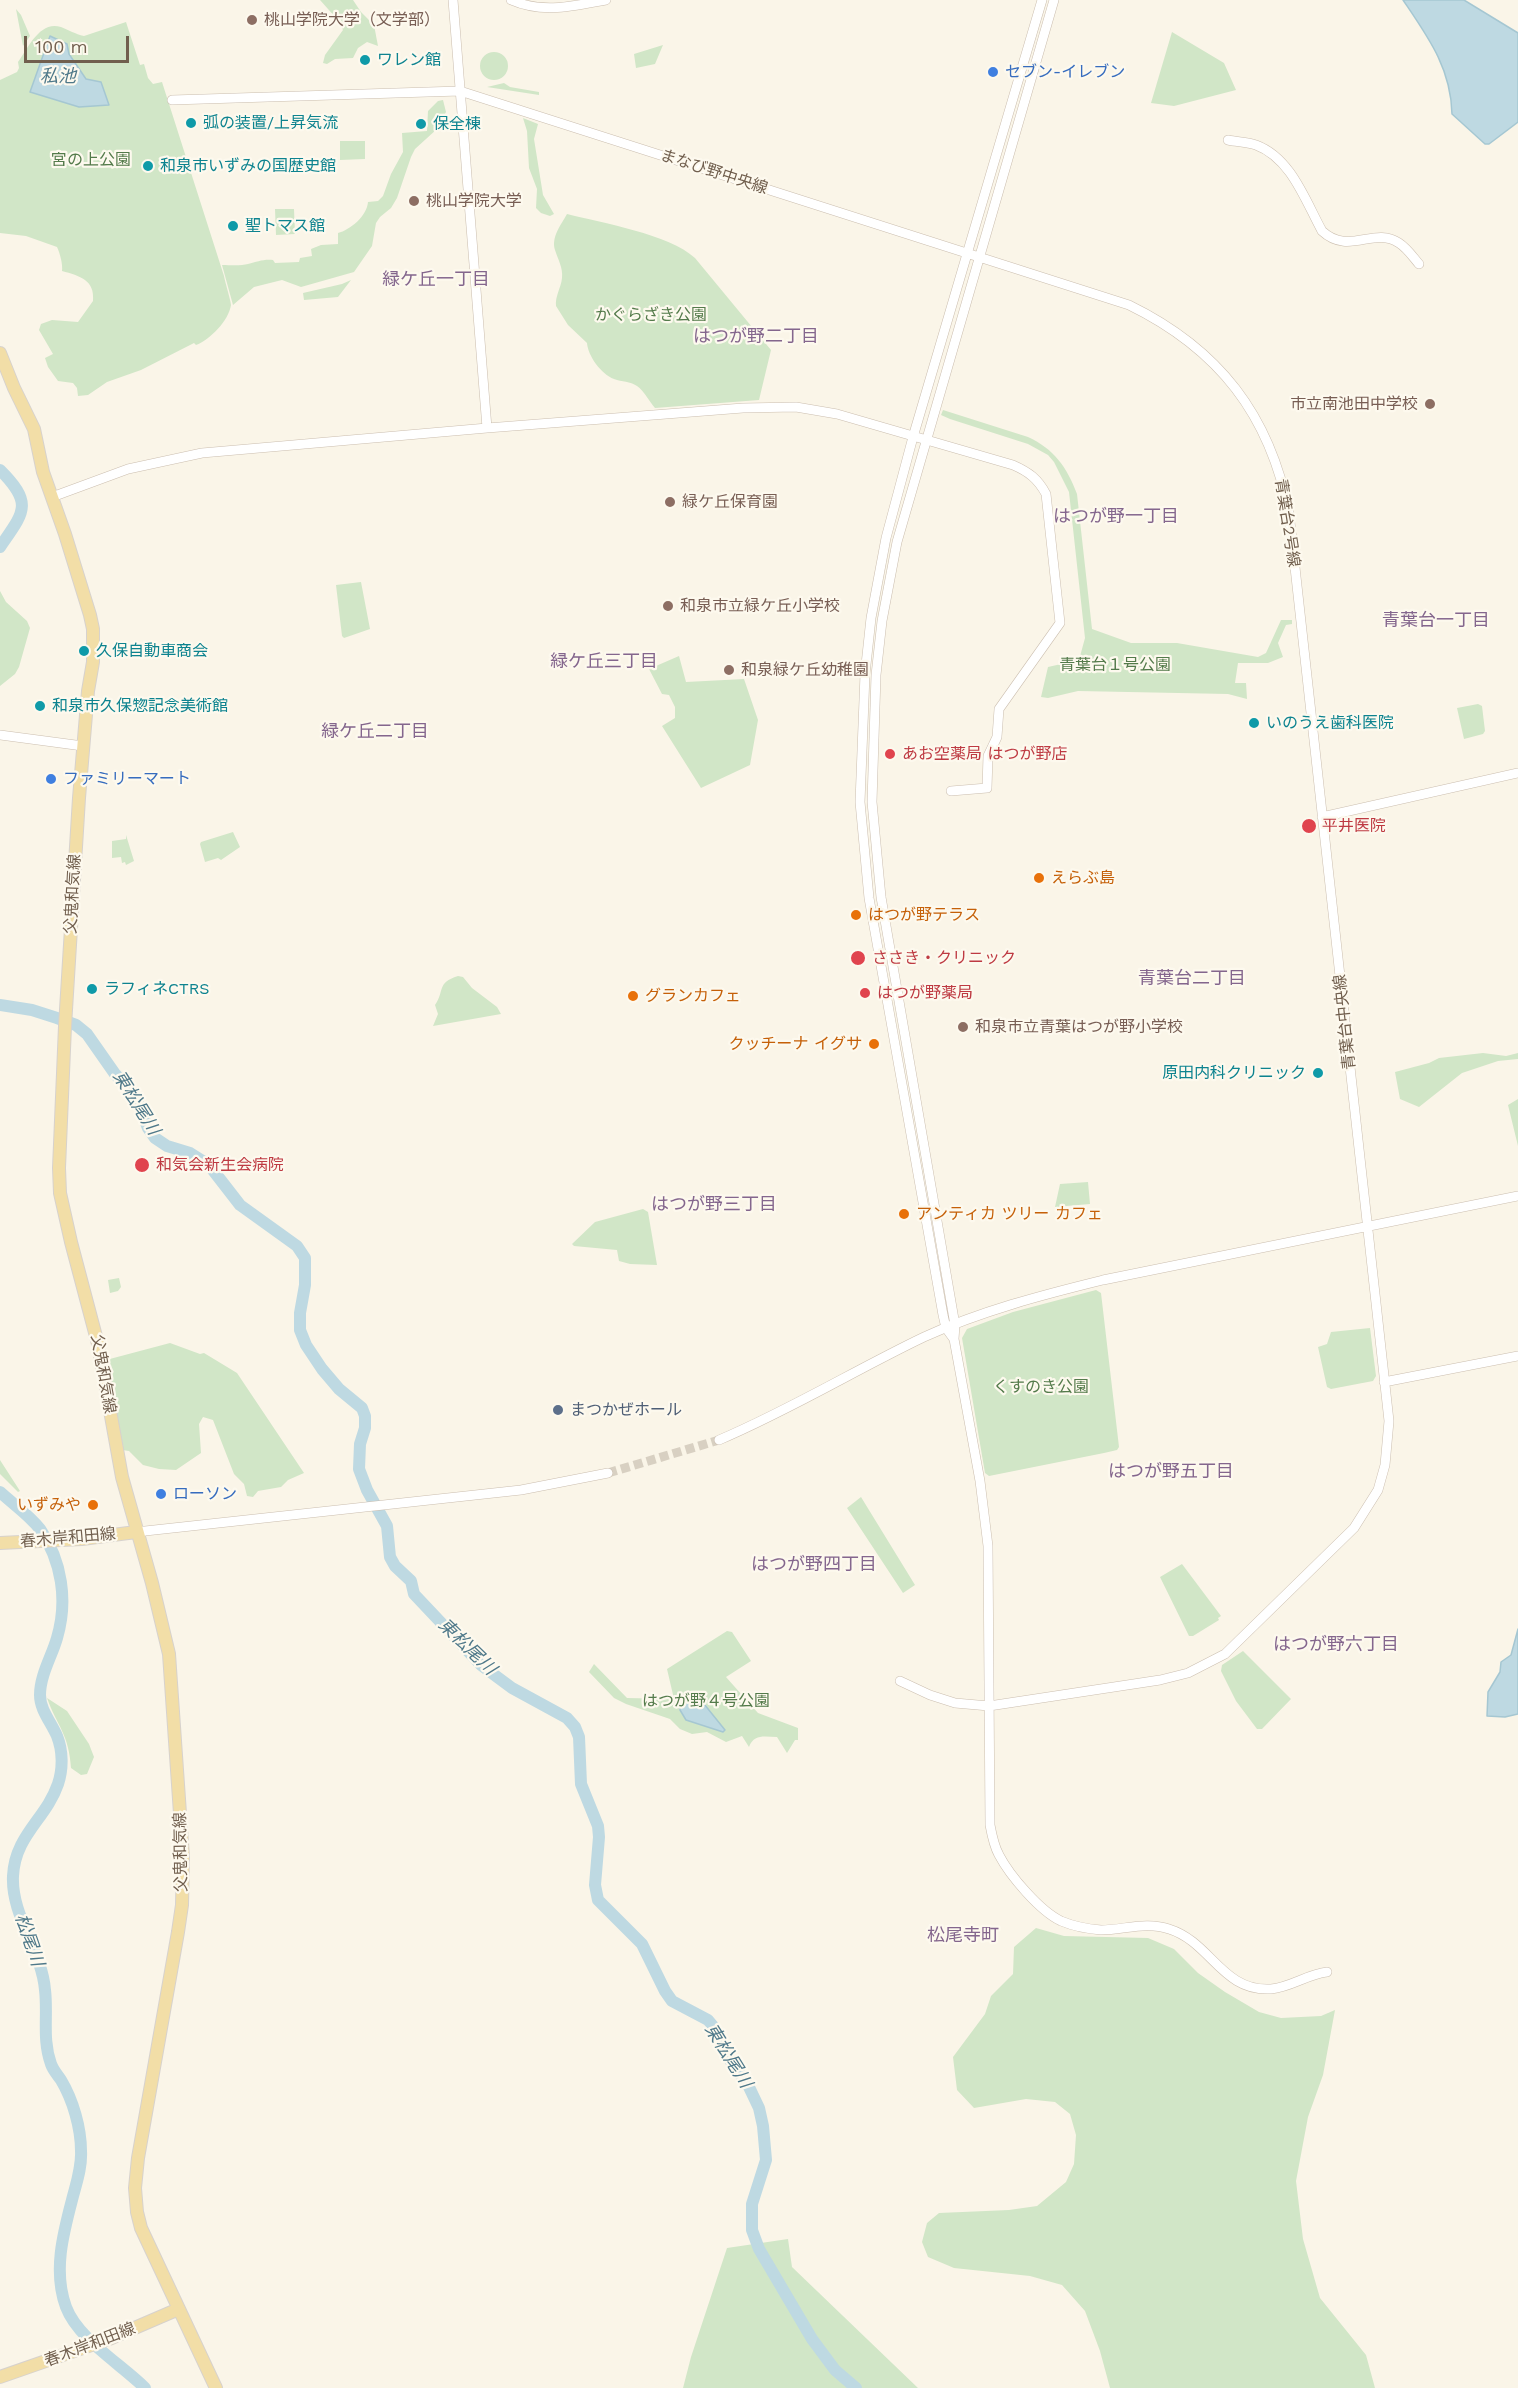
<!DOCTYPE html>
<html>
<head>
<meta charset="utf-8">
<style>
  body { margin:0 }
  #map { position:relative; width:1518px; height:2388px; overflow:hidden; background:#faf5e8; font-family:"Work Sans",sans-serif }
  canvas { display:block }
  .scale { position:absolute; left:24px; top:36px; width:105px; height:27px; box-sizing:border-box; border:3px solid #715f4e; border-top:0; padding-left:8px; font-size:18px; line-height:21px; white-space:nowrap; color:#715f4e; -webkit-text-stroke:4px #fdf9ee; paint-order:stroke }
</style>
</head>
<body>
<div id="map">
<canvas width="1518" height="2388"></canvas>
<div class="scale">100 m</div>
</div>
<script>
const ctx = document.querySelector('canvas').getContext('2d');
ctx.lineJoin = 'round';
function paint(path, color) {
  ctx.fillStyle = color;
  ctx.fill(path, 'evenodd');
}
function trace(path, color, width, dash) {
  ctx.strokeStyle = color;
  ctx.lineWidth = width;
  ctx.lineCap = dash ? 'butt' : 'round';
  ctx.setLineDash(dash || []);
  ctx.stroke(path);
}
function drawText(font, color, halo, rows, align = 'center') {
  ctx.font = font + ' "Work Sans","Noto Sans JP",sans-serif';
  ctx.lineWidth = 4.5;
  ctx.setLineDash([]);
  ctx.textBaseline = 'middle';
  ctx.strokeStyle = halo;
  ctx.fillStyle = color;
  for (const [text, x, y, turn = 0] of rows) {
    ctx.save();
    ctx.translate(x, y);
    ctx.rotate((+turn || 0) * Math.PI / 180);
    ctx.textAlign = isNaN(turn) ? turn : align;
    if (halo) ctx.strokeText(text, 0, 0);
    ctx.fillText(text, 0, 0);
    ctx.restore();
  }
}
const green = new Path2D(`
  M320,0H353L361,12L374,25L378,46L367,42L358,48L353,58L335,59L327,64L323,63L325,55L343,30L336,18Z
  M16,9L21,15L30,36L23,46Z
  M126,22L140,65L144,64L148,78L153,84L162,82L224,276C225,282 231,301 231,305C229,320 210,340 196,345L194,343L141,370L107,382L88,395L78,396L77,388L73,383L58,381L48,367L45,358L53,354L39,330L41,324L52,320L78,322L93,301C95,280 80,276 62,271C63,265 60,253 57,247L26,236L0,233V80L17,72L19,68L18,62C28,48 40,20 61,27C69,30 75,34 84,36Z
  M1172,32L1224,63L1236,90L1174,106L1151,103Z
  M663,45L655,64L636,68L634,54Z
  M480 66a14 14 0 1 1 28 0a14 14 0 1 1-28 0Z
  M504,83L510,87L539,92V95L487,87Z
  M443,100L446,112L437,129L415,149L411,157L397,198L391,208L380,217L376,223L372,246L354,272L301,287L282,280L254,287L233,305L222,265C230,265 241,266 248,264C257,262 263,259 273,260L275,263L299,262L300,258L312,256L311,249L321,245L338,244V233C350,230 367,216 368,202L378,201L383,196L391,174L403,152L402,133L427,131L428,111L438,101Z
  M523,118L538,124L534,139L543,195L554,214L550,216L541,213L536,208L537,189L529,168L527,131Z
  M340,141H365V159L340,160Z
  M275,209H294L295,234L276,235Z
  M567,214C602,223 669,234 695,258L771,350L759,400L655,408C649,401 644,391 637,386C630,381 622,382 614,379C601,374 588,356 587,343L568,325L556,306C555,296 561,288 562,278C563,267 558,260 555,250C551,237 561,225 567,214Z
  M351,280L338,297L304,300L303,293L342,284Z
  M943,410L1028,437C1054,449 1067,467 1077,494L1092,629L1131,643H1177L1258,657L1266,653L1281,620H1292V624L1286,625L1278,643L1283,657L1268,663H1238L1235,683H1246L1247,699L1228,694L1078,691L1048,698L1041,697L1048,667L1079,660L1085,638L1069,492L1054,462L1048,455L1028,444L950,419L941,415Z
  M361,582L370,629L344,638L342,636L336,585Z
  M0,591L6,602L27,621L30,628L19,667L15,674L0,686Z
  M679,656L686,682L744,679L758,720L750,765L701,788L662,726L675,718V707L669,695L662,694L649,669Z
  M1478,704L1482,706L1485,731L1483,734L1464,739L1457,708Z
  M233,832L240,847L221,860L218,858L205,862L200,844L201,842Z
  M126,835L134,861L126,865L125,862L122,863L121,857L112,858V841L126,839Z
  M458,976L463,977L472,988L497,1007L501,1014L433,1026L438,1014L435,1005C445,991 436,983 458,976Z
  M1483,1053L1506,1056L1518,1053V1059L1498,1061L1462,1073L1419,1107L1400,1099L1395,1072L1429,1063L1439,1058Z
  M1518,1099V1146L1508,1105Z
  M1088,1182L1090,1204L1055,1207L1060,1184Z
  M643,1209L648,1212L657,1265L630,1264L619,1261L617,1250L574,1246L572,1244L595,1222Z
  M119,1278L121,1287L118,1291L110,1293L108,1280Z
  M1096,1290L1101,1293L1119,1447L1117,1450L1104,1453L989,1476L985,1473L962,1338L967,1329L1013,1312Z
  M1370,1328L1376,1376L1373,1381L1331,1389L1327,1387L1318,1347L1327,1344L1331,1332Z
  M170,1343L200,1354L204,1353L237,1373L304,1473L288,1480L281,1487L258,1491L253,1497L247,1496L244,1484L234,1474L213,1420L203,1417L199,1424L201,1453L176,1470L159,1469L143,1465L129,1451L122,1450L106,1360Z
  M0,1460L20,1491L18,1492L0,1474Z
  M861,1497L915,1585L903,1593L847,1508Z
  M1182,1564L1221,1616L1218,1618L1219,1620L1193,1636H1189L1160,1577Z
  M727,1631L732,1632L751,1661L726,1677L758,1713L798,1728V1740H795L787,1753L777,1737C766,1737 754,1733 749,1747L742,1736L726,1742L707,1732L692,1734L680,1729L670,1719L626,1704L614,1698L589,1672L594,1664L627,1698L674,1699L667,1669Z
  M1243,1651L1291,1699L1262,1729H1257L1236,1701L1221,1671L1222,1665Z
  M47,1698L67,1711L89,1744L94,1757L87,1774L81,1775L71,1768C69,1734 57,1726 47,1698Z
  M1036,1928L1064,1936L1148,1938L1174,1949L1198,1973L1225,1992L1259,2012L1281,2018L1321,2016L1335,2010L1323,2075L1308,2117L1296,2181L1303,2239L1320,2298L1366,2355L1375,2388H1110L1100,2351L1085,2311L1062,2285L1030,2276L954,2268L928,2257L922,2242L927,2223L939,2213L1009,2210L1037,2206L1066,2182L1074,2164L1076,2135L1070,2114L1055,2102L1026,2099L974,2108L957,2090L953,2057L985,2014L991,1996L1013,1974L1014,1947Z
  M788,2239L792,2267L918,2388H683L691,2357L727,2248Z`);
const water = new Path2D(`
  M1403,0H1464L1518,33V122L1489,144H1485L1452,114C1451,68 1428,37 1403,0Z
  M50,36L67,44L69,54L86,79L101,82L109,105L79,107L30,92Z
  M1518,1629V1714L1505,1717L1487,1716L1488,1692L1500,1672L1501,1662L1511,1655Z
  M692,1694H696L725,1730L723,1732L686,1720L680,1710V1702Z`);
const river = new Path2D(`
  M0,470C34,504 24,512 0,547
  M0,1005L32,1010L57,1018L76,1025L87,1034L115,1074L135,1095L148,1128L155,1138L167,1146L190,1153L209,1165L240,1205L297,1246L305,1258V1285L300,1313V1330L306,1345L322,1369L339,1389L362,1408L365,1416V1428L360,1444L359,1469L367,1490L387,1526L390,1557L395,1566L411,1581L414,1594L481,1665L512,1688L567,1718L575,1727L579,1737L581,1784L598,1826L599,1837L595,1885L598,1900L642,1944L665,1991L672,2001L708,2020L718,2032L730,2060L749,2087L759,2108L763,2126L766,2160L752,2204V2230L759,2249L812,2339L835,2370L856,2388
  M0,1492C13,1504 29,1515 40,1529C62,1561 68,1601 57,1638C52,1656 40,1675 40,1695C40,1710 51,1722 57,1736C63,1751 63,1769 58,1784C46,1819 15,1835 13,1876C11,1916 42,1951 45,1990C48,2015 42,2039 51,2064C53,2070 57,2074 61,2080C73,2100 81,2128 81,2151C82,2168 76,2184 72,2200C63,2234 53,2272 66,2307C78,2339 121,2364 145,2388`);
const minorTunnel = new Path2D(`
  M608,1473L719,1440`);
const minor = new Path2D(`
  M511,0C543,14 573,6 606,0
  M1054,0L897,542L882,621L876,675L872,802L881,897L955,1325L954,1339L980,1481L988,1546L990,1825C992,1836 994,1846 999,1855C1010,1876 1040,1911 1061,1921C1073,1926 1088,1929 1101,1930C1124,1930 1146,1921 1169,1929C1211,1942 1222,1992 1271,1989C1291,1987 1308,1974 1327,1972
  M172,100L460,91L1129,305C1219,349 1270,415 1289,513L1389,1421L1385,1465L1378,1490L1354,1528L1225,1654L1188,1673L1160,1680L989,1706L955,1703L930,1695L900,1681
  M1228,140C1237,142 1247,142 1256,145C1291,158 1305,200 1322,231C1349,256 1374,226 1399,243C1407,248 1413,257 1419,264
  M487,428L743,408L796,407L837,414L1013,465C1029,472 1038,479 1046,494L1060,623L999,709L997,737L988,756L987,788L951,791
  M52,497L128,469L202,453L487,428L453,0
  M0,735L83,746
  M1322,817L1518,773
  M954,1339L946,1328L943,1315L869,898L860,802L865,674L871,618L886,538L913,437L1042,0
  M1384,1382L1518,1356
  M719,1440C790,1410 855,1370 924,1337C981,1311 1042,1295 1103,1280L1518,1196
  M136,1532L521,1490L608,1473`);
const major = new Path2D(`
  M0,353L14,388L34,429L43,472L65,534L90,615L93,629V662L88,691L79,798L65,1026L59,1168L60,1193L71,1242L98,1344L122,1477L152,1583L169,1654L183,1857L182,1905L178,1932L138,2158L135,2188L137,2212L141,2228L216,2388
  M0,1543L82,1539L136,1532
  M0,2377L109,2339L174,2311L178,2307`);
const markers = [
  [252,20,6,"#8d6e63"],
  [365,60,6,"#0f9aa8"],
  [993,72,6,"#3f7fe0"],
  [191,123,6,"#0f9aa8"],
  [421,124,6,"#0f9aa8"],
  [148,166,6,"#0f9aa8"],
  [414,201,6,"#8d6e63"],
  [233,226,6,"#0f9aa8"],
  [1430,404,6,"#8d6e63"],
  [670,502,6,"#8d6e63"],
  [668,606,6,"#8d6e63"],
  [84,651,6,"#0f9aa8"],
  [729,670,6,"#8d6e63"],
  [40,706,6,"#0f9aa8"],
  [1254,723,6,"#0f9aa8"],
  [890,754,6,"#e0444e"],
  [51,779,6,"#3f7fe0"],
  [1309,826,8,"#e0444e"],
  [1039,878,6,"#e8710a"],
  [856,915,6,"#e8710a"],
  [858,958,8,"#e0444e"],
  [92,989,6,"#0f9aa8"],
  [865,993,6,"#e0444e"],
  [633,996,6,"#e8710a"],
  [963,1027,6,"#8d6e63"],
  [874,1044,6,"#e8710a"],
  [1318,1073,6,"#0f9aa8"],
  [142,1165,8,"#e0444e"],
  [904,1214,6,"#e8710a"],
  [558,1410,6,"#5c6f8a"],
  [161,1494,6,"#3f7fe0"],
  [93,1505,6,"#e8710a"]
];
const educationNames = [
  ["桃山学院大学（文学部）",264,20],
  ["桃山学院大学",426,201],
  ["市立南池田中学校",1418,404,"right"],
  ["緑ケ丘保育園",682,502],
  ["和泉市立緑ケ丘小学校",680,606],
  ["和泉緑ケ丘幼稚園",741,670],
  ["和泉市立青葉はつが野小学校",975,1027]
];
const cultureNames = [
  ["ワレン館",377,60],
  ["弧の装置/上昇気流",203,123],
  ["保全棟",433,124],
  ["和泉市いずみの国歴史館",160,166],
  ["聖トマス館",245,226],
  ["久保自動車商会",96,651],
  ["和泉市久保惣記念美術館",52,706],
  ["いのうえ歯科医院",1266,723],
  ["ラフィネCTRS",104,989],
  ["原田内科クリニック",1306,1073,"right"]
];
const shopNames = [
  ["セブン-イレブン",1005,72],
  ["ファミリーマート",63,779],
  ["ローソン",173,1494]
];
const parkNames = [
  ["宮の上公園",91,160],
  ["かぐらざき公園",651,315],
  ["青葉台１号公園",1115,665],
  ["くすのき公園",1041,1387],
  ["はつが野４号公園",706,1701]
];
const streetNames = [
  ["まなび野中央線",714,172,18],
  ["青葉台2号線",1287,523,81],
  ["父鬼和気線",73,894,-87],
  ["青葉台中央線",1345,1022,-96],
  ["父鬼和気線",103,1374,80],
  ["春木岸和田線",68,1538,-5],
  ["父鬼和気線",181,1852,-91],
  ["春木岸和田線",90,2345,-21]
];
const healthNames = [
  ["あお空薬局 はつが野店",902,754],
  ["平井医院",1322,826],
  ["ささき・クリニック",872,958],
  ["はつが野薬局",877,993],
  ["和気会新生会病院",156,1165]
];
const foodNames = [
  ["えらぶ島",1051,878],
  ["はつが野テラス",868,915],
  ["グランカフェ",645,996],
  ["クッチーナ イグサ",862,1044,"right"],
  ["アンティカ ツリー カフェ",916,1214],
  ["いずみや",81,1505,"right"]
];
const serviceNames = [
  ["まつかぜホール",570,1410]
];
const waterNames = [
  ["私池",58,77],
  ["東松尾川",136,1103,58],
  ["東松尾川",467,1647,44],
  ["松尾川",29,1940,71],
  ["東松尾川",728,2056,58]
];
const neighbourhoodNames = [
  ["緑ケ丘一丁目",436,280],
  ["はつが野二丁目",756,337],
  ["はつが野一丁目",1116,517],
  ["青葉台一丁目",1436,621],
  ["緑ケ丘三丁目",604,662],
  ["緑ケ丘二丁目",375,732],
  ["青葉台二丁目",1192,979],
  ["はつが野三丁目",714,1205],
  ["はつが野五丁目",1171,1472],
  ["はつが野四丁目",814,1565],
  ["はつが野六丁目",1336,1645],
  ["松尾寺町",963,1936]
];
paint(green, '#d1e6c7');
paint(water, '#bed9e2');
trace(water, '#a5c7d2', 1.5);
trace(river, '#bed9e2', 12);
trace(minorTunnel, '#d8d0c2', 9, [9, 4.5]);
trace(minor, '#cbbeaf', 10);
trace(major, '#d7d2cd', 14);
trace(minor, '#fff', 9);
trace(major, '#f2dea7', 12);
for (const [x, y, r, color] of markers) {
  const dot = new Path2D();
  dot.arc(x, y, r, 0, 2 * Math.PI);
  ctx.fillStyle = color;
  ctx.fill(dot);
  trace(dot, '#fdf9ee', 2);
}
drawText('16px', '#785e54', '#fdf9ee', educationNames, 'left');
drawText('16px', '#0d838f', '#fdf9ee', cultureNames, 'left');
drawText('16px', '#366cbe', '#fdf9ee', shopNames, 'left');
drawText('16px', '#547b4b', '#fdf9ee', parkNames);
drawText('16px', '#715f4e', '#fdf9ee', streetNames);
drawText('16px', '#be3a42', '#fdf9ee', healthNames, 'left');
drawText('16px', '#c56008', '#fdf9ee', foodNames, 'left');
drawText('16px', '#4e5e75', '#fdf9ee', serviceNames, 'left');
drawText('italic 18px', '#4e7889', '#fdf9ee', waterNames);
drawText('18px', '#84668d', '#fdf9ee', neighbourhoodNames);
</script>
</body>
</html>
